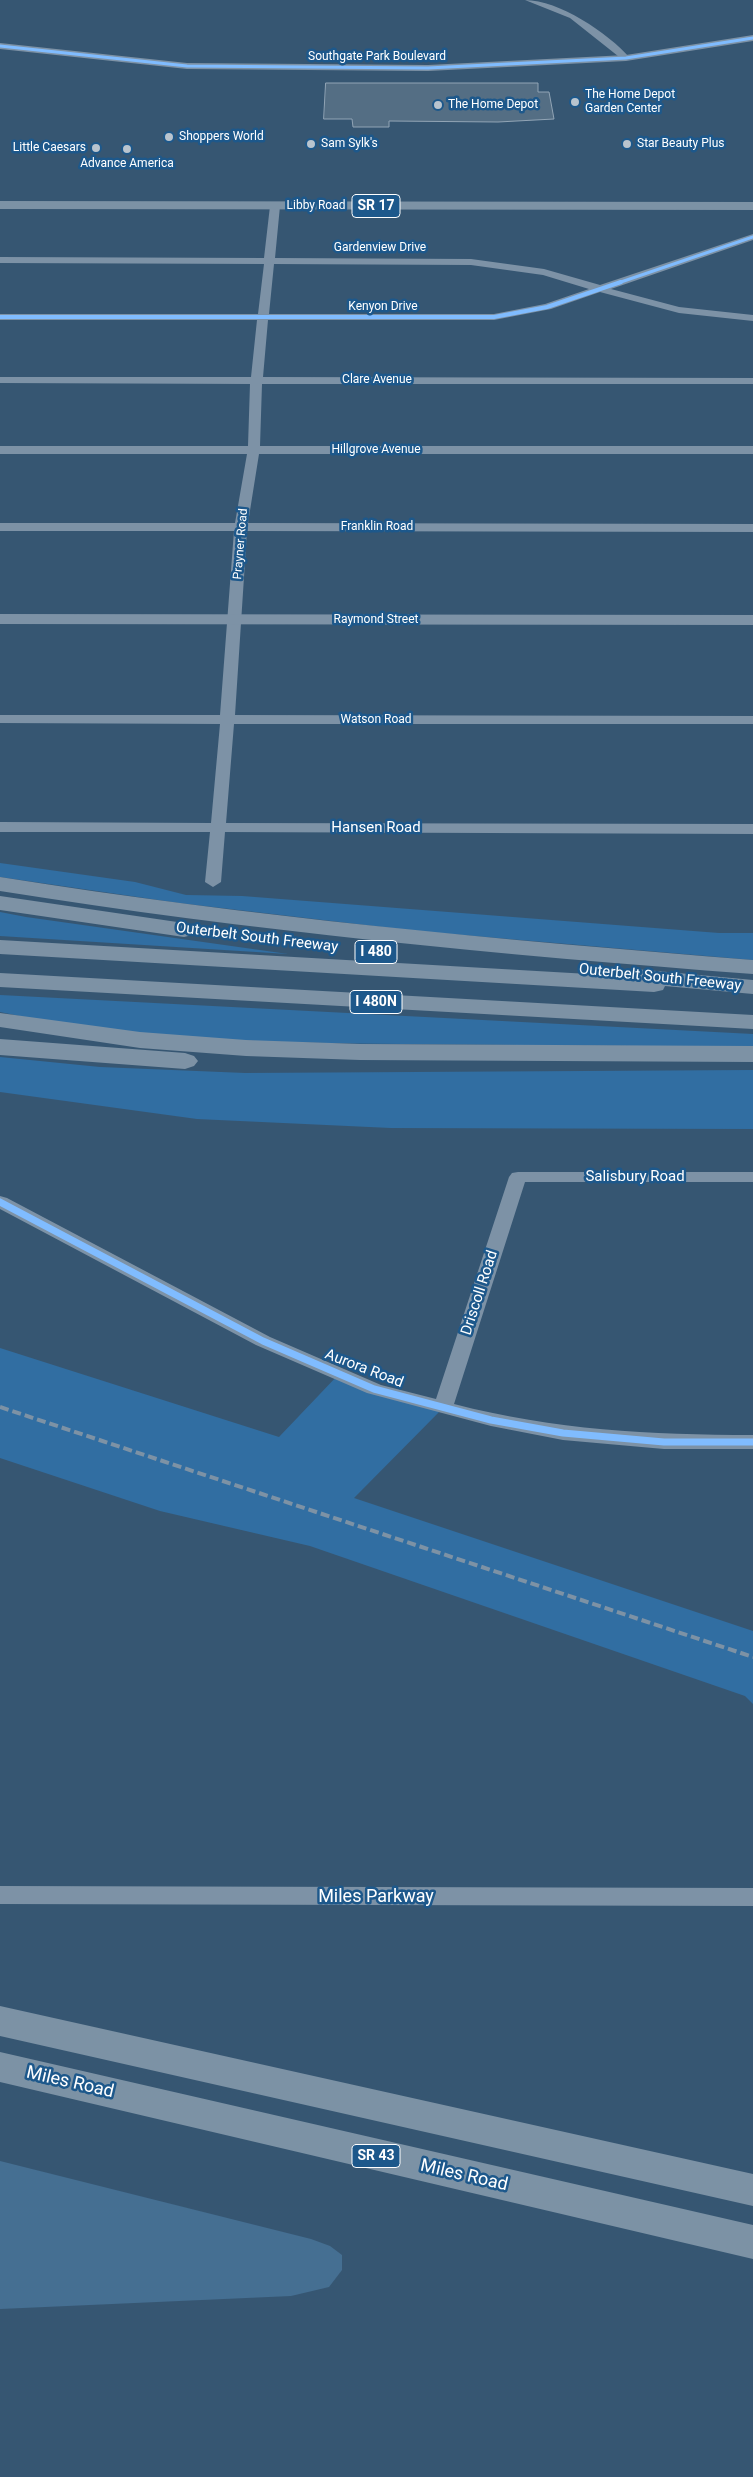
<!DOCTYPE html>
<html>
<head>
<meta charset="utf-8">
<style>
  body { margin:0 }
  canvas { display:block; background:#365672 }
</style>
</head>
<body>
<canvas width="753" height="2477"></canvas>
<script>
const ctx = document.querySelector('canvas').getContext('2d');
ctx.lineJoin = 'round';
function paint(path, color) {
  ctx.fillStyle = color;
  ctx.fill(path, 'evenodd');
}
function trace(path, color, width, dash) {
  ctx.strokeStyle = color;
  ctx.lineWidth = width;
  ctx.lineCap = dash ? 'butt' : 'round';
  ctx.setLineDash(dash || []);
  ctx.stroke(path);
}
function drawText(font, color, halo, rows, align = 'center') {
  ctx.font = font + ' Roboto,sans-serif';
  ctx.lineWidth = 5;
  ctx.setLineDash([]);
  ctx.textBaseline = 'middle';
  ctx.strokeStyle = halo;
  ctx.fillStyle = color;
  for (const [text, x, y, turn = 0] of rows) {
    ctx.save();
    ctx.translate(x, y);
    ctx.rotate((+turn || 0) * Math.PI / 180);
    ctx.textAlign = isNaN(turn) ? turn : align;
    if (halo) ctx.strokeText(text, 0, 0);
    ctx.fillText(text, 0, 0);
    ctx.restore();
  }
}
const green = new Path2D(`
  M0,863L135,882L186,895L242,896L719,933H753V960L416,931L179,903L0,877Z
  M0,912L26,917L288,954L0,936Z
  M0,995L753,1034V1047C637,1046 520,1045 404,1044C270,1043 131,1040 0,1012Z
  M0,1057L100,1067L245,1073L753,1070V1129L391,1128L197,1119L0,1092Z
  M0,1348L279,1437L339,1374L443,1408L354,1498L753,1631V1704L745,1696L310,1546L160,1511L0,1458Z`);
const water = new Path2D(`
  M0,2161L311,2239L330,2246L342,2255V2270L329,2287L291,2296L0,2309Z`);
const building = new Path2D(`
  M326,83H538V92H549L554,119L498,122L389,121V127H353L352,119H324Z`);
const minor = new Path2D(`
  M525,0C559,0 608,33 630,58L623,60L570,18Z
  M275,203L280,206L275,258L471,259L544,269L600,285L753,234V240L611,289L679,307L753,315V321L679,313L600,292L551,309L494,320H268L263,377L753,378V384H262L260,446H753V454H259L248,523L753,524V532L247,531L235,715L753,716V724H234L226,823L753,824V834L225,832L221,882L213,887L205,882L210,832H0V822L211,823L220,724L0,723V715H220L234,531H0V523H235L247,454H0V446H248L250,384L0,383V377H251L257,320H0V314H258L264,264L0,263V257L264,258L270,206ZM274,264L471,265L543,275L589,289L545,304L494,314H269Z
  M518,1172H753V1182H525L454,1404C555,1430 650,1435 753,1435V1449H664L563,1440L491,1426L367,1393L256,1345L0,1209V1196L7,1198L270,1337L381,1385L436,1399L509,1177L512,1173Z
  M0,1886L753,1888V1906L0,1904Z`);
const tertiary = new Path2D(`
  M753,35V41L626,61L428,71L187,69L0,49V43L187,63L428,65L626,55Z
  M0,614L753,615V625L0,624Z`);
const primary = new Path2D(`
  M0,201L753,202V210L0,209Z
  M0,2006L753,2174V2206L0,2036Z
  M0,2052L753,2225V2259L0,2082Z`);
const motorway = new Path2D(`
  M0,877C250,917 501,940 753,960V974C501,955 250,931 0,891Z
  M0,896L184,923L192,925L196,930L192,935L184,937L0,910Z
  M0,940L623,976L626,971L635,969L753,980V994L665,986L663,990L654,992L0,954Z
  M0,973L753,1015V1029L0,987Z
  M0,1013L140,1032L246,1040L360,1044L753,1046V1062L360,1060L246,1056L140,1048L0,1027Z
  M0,1039L185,1053L194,1056L198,1061L194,1066L185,1069L0,1055Z`);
const rail = new Path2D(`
  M0,1407L753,1657`);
const cyclewayFar2 = new Path2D(`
  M0,46L187,66L428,68L626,58L753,38
  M618,283L753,237`);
const cyclewayFar1 = new Path2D(`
  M0,317H494L547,307L621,282`);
const cycleway = new Path2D(`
  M0,1202L263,1341L374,1389L491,1420L563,1433L664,1442H753`);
const markers = [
  [575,102,5,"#b9c4ce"],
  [438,105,5,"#b9c4ce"],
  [169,137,5,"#b9c4ce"],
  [311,144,5,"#b9c4ce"],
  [627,144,5,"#b9c4ce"],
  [96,148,5,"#b9c4ce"],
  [127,149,5,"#b9c4ce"]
];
const farStreetnames = [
  ["Southgate Park Boulevard",377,57],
  ["Libby Road",316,206],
  ["Gardenview Drive",380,248],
  ["Kenyon Drive",383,307],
  ["Clare Avenue",377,380],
  ["Hillgrove Avenue",376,450],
  ["Franklin Road",377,527],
  ["Prayner Road",241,544,-85],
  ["Raymond Street",376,620],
  ["Watson Road",376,720]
];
const farPoinames = [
  ["The Home Depot",585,95],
  ["Garden Center",585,109],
  ["The Home Depot",448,105],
  ["Shoppers World",179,137],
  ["Sam Sylk's",321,144],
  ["Star Beauty Plus",637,144],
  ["Little Caesars",86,148,"right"],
  ["Advance America",127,164,"center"]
];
const shields = [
  [376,206,48],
  [376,952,42],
  [376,1002,52],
  [376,2156,48]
];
const shieldNames = [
  ["SR 17",376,206],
  ["I 480",376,952],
  ["I 480N",376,1002],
  ["SR 43",376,2156]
];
const streetNames = [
  ["Hansen Road",376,828],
  ["Outerbelt South Freeway",257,938,7],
  ["Outerbelt South Freeway",660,978,6],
  ["Salisbury Road",635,1177],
  ["Driscoll Road",480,1293,-72],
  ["Aurora Road",364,1369,21]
];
const nearStreetnames = [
  ["Miles Parkway",376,1897],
  ["Miles Road",70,2083,13],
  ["Miles Road",464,2176,13]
];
paint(green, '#316ea2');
paint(water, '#456f92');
paint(building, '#546e84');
trace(building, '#91a4b5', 1);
paint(minor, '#7d92a6');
paint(tertiary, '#7d92a6');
paint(primary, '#7c92a5');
paint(motorway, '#7d92a5');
trace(rail, '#7d92a5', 4, [9, 4]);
trace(cyclewayFar2, '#80bcff', 3);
trace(cyclewayFar1, '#80bcff', 4);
trace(cycleway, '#80bcff', 7);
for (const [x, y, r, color] of markers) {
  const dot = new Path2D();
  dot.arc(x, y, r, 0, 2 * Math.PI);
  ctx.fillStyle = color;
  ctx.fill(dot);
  trace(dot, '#1d588b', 2);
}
drawText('12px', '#fff', '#1d588b', farStreetnames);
drawText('12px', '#fff', '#1d588b', farPoinames, 'left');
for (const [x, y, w] of shields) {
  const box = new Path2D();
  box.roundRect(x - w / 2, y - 11.5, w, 23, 4);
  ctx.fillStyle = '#1d588b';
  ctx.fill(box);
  trace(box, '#fff', 1);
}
drawText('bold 14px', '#fff', null, shieldNames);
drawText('15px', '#fff', '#1d588b', streetNames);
drawText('18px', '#fff', '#1d588b', nearStreetnames);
</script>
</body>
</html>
